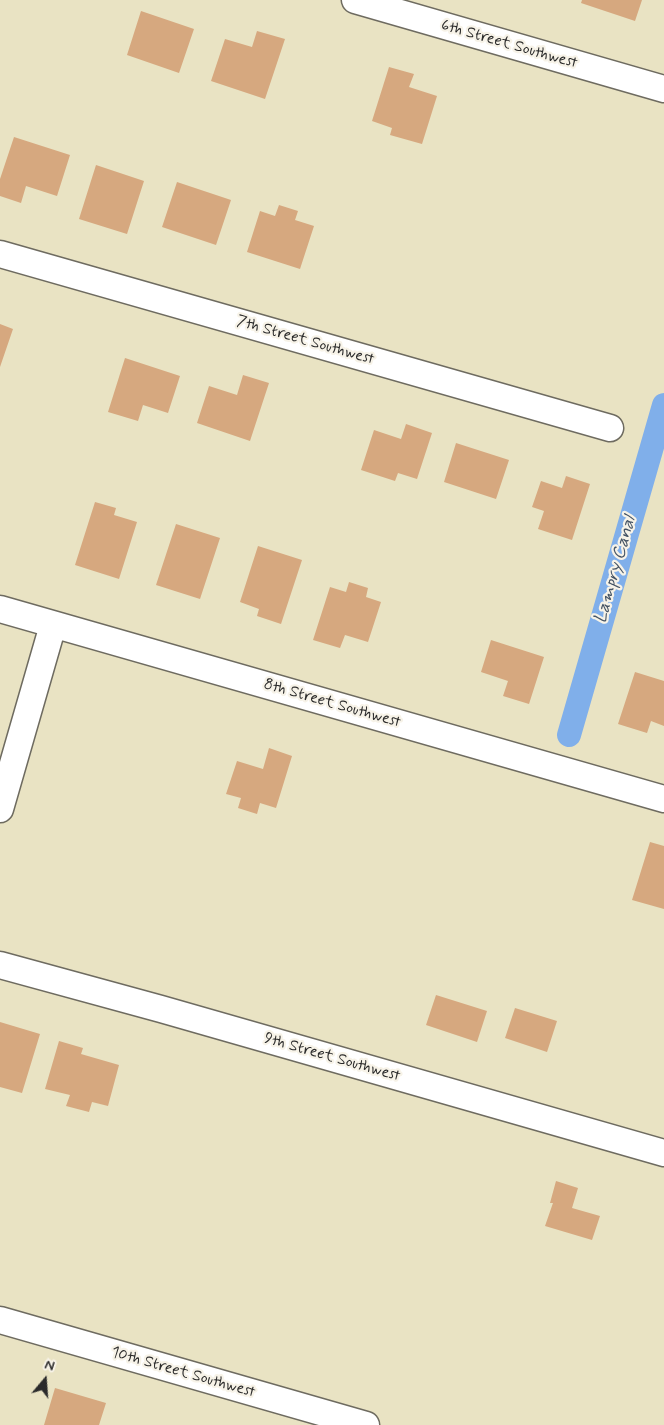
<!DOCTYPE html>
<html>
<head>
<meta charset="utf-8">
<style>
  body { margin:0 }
  #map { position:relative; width:664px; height:1425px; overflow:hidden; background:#e9e3c3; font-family:Mynerve,sans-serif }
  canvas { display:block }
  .north { position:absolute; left:20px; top:1355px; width:50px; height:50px; -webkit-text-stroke:4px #f7f3e8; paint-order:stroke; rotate:18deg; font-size:14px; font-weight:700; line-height:20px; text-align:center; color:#2b2b2b }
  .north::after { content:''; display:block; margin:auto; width:18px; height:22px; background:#2b2b2b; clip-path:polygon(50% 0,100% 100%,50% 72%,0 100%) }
</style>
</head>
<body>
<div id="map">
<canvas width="664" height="1425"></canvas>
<div class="north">N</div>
</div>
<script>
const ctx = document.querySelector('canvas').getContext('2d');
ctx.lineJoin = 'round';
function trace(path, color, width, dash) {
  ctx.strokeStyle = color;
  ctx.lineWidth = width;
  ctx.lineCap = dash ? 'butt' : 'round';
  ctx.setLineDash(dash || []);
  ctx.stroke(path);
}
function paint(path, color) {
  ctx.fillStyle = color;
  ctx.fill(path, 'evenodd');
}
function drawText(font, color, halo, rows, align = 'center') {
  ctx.font = font + ' Mynerve,sans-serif';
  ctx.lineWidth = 4.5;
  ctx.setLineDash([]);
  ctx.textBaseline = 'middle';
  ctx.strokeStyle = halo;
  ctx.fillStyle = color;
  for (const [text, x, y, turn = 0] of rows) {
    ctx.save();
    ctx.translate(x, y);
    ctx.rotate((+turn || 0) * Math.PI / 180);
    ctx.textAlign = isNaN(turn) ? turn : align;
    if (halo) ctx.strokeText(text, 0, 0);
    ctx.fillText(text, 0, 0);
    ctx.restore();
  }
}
const canal = new Path2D(`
  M569,735L664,405`);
const building = new Path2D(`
  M582,0H642L635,21L581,3Z
  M141,11L194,29L179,73L127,55Z
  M257,31L285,39L265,99L211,81L225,39L252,47Z
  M389,67L414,74L409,87L437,96L422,144L390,135L392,128L372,121Z
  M14,137L70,155L57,196L26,186L21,203L0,196V179Z
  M96,165L144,181L127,234L79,219Z
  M177,182L231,200L216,245L162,227Z
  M279,205L298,211L295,220L314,226L300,269L247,252L260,211L275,216Z
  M0,324L13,329L0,367Z
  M125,358L180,376L168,413L143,405L138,421L108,412Z
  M243,375L269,383L250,441L197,423L209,386L237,395Z
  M406,424L432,433L417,479L398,473L395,481L361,470L374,430L401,439Z
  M456,443L509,460L496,499L444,482Z
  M566,476L590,484L572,540L538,529L544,511L532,507L541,481L562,488Z
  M95,502L116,508L114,515L137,522L119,579L75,565Z
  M176,524L220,538L200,599L156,585Z
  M258,546L302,560L281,624L257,616L259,609L240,602Z
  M349,582L368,588L366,597L381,602L368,642L345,635L340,648L313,640L330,587L346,592Z
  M491,640L544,657L529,704L503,696L508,681L481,672Z
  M635,672L664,681V726L651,721L647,733L618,724Z
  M269,748L292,756L276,808L260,803L257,814L238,808L241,798L226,794L237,761L263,769Z
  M650,842L664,846V909L632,900Z
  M436,995L487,1011L477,1042L426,1025Z
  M515,1008L557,1021L547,1052L505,1038Z
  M0,1022L40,1034L22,1093L0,1087Z
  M59,1041L83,1048L81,1054L119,1065L108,1106L92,1102L89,1112L66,1106L70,1095L45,1089Z
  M556,1181L578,1188L572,1208L600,1216L592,1240L545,1226L553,1203H550Z
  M55,1388L106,1403L99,1425H44Z`);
const minor = new Path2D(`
  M355,0L664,89
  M0,254L610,428
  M0,609L664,799
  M0,809L53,625
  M0,965L161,1009L664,1153
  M0,1320L366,1425`);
const streetNames = [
  ["6th Street Southwest",509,45,16],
  ["7th Street Southwest",305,341,16],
  ["8th Street Southwest",332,704,16],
  ["9th Street Southwest",332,1058,16],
  ["10th Street Southwest",183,1373,16]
];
const waterNames = [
  ["Lampry Canal",616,570,-74]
];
trace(canal, '#80afea', 24);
paint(building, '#d6a87f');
trace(minor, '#6e6b60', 29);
trace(minor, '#fff', 26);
drawText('16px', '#2b2b2b', '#f7f3e8', streetNames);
drawText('italic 18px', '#445364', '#f7f3e8', waterNames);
</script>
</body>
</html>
